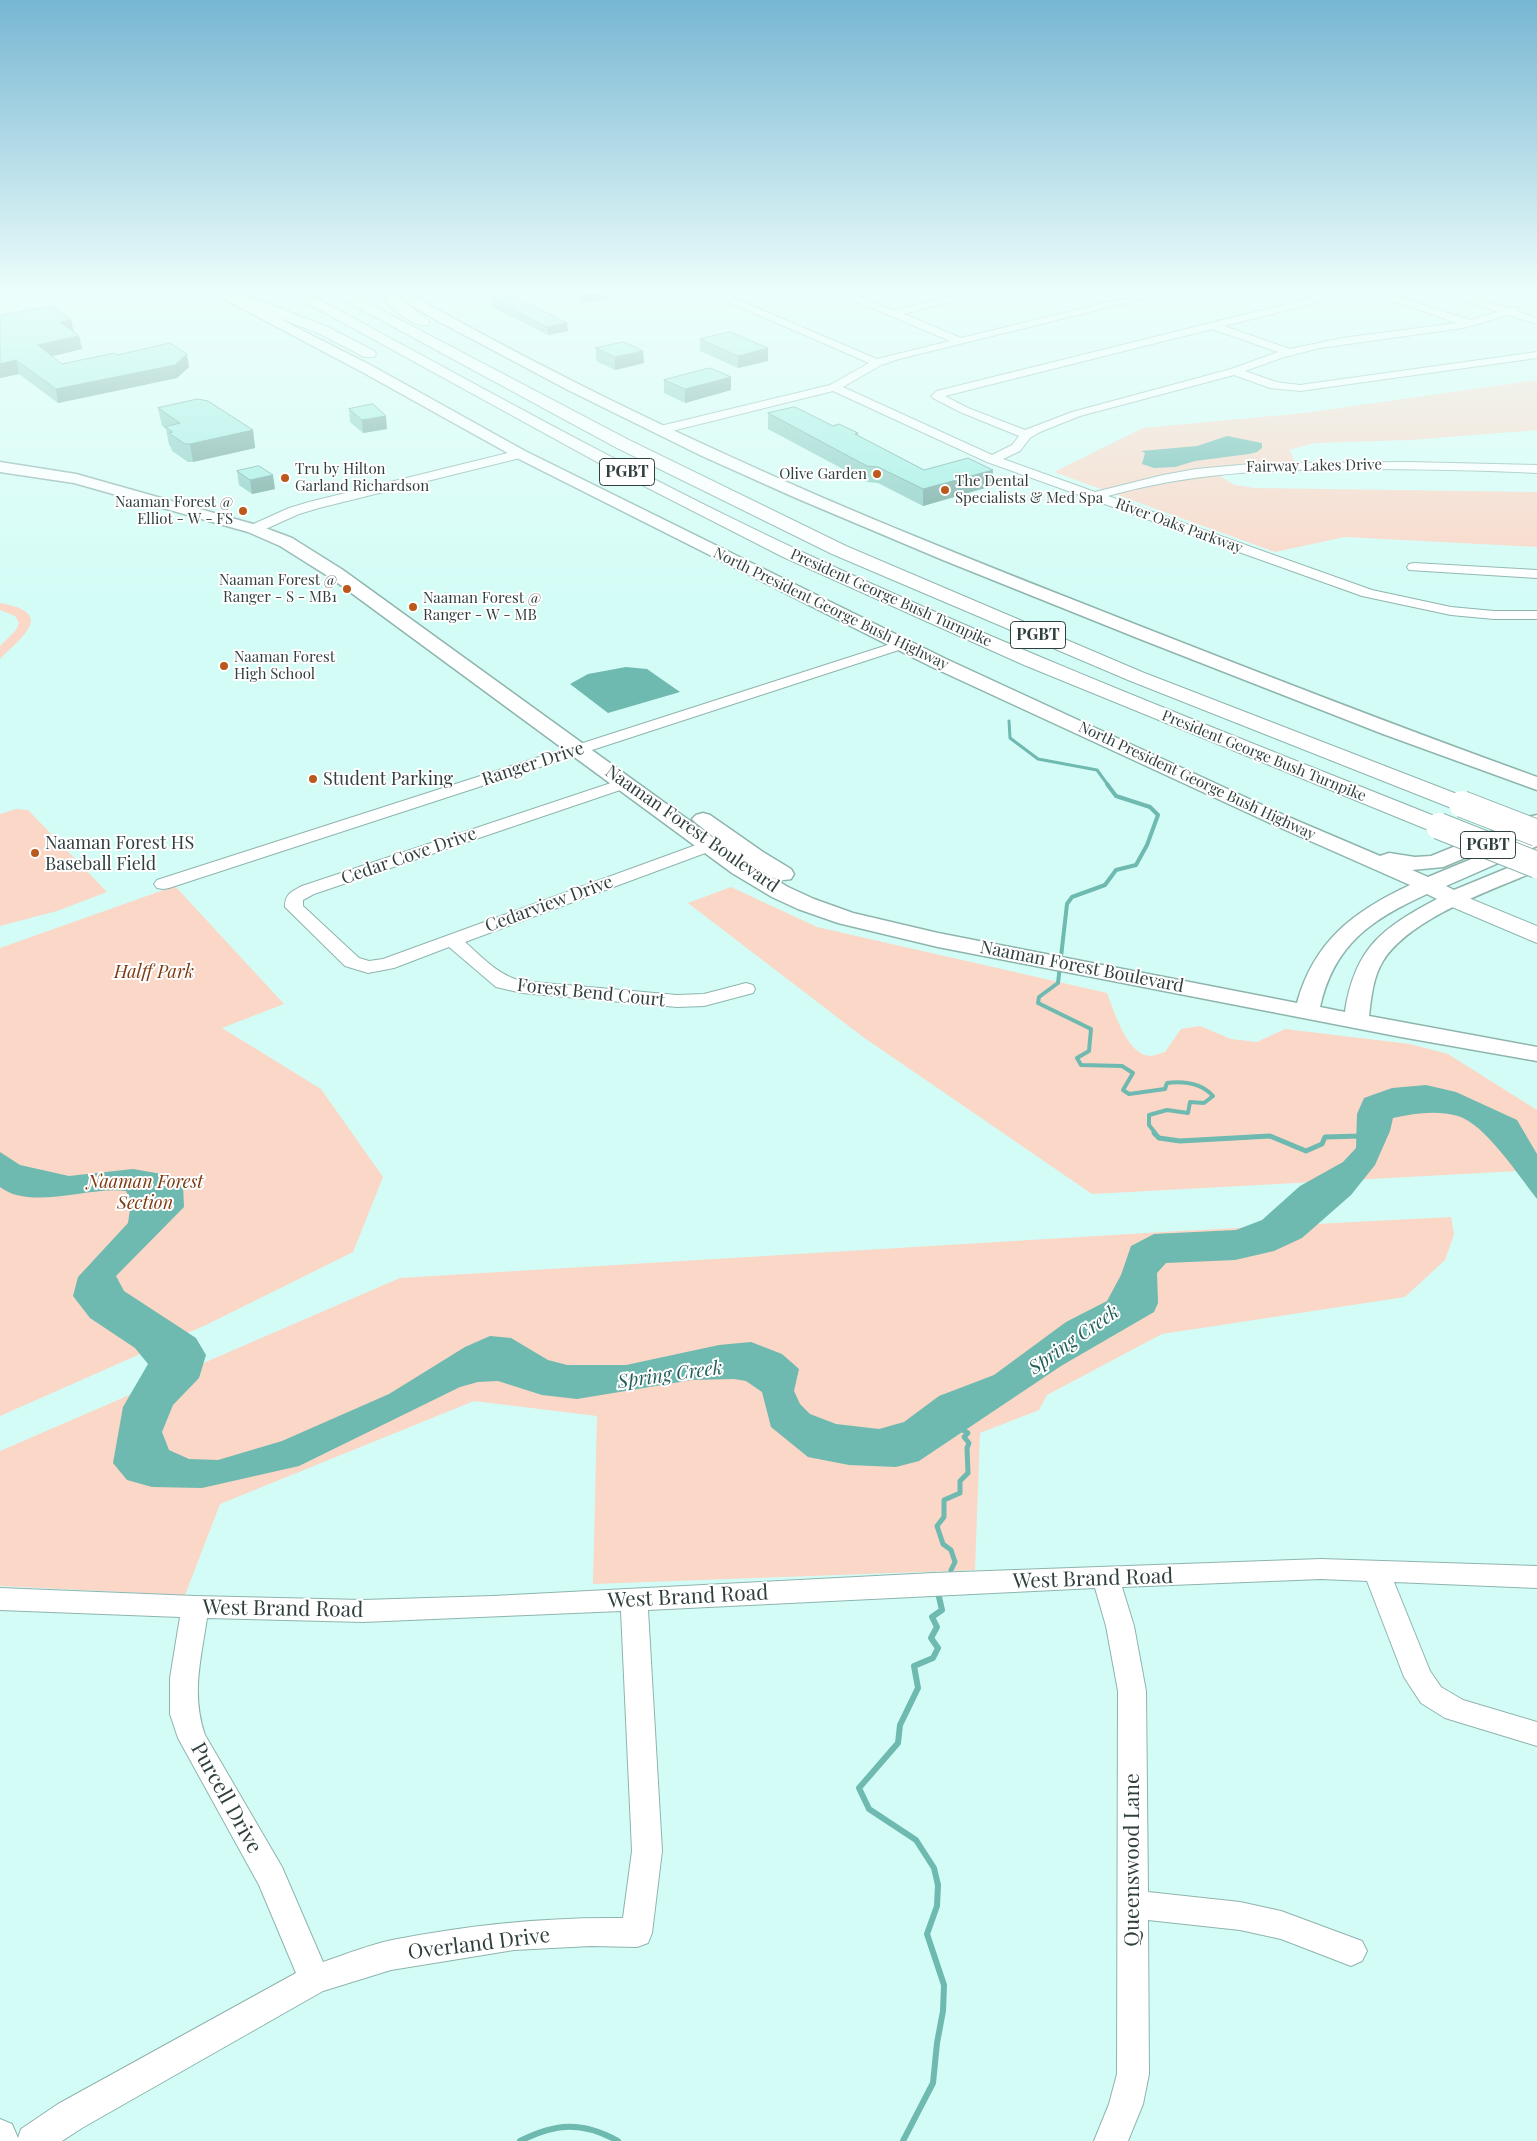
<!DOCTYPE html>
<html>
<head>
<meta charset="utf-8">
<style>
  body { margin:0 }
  canvas { display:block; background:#d4fcf6 }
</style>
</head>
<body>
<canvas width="1537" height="2141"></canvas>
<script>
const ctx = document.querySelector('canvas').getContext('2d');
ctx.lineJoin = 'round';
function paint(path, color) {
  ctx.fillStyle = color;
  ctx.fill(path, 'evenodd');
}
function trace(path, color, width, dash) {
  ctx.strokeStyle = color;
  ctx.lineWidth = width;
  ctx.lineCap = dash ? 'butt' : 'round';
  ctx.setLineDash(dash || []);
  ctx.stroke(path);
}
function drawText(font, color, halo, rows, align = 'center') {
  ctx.font = font + ' "Playfair Display",serif';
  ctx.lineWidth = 4;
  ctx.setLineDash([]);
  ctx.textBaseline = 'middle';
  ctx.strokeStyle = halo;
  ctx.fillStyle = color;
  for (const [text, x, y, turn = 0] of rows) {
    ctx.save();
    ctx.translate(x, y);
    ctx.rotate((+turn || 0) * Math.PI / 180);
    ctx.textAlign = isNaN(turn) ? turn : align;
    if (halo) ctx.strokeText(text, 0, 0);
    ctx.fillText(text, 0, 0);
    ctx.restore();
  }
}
const green = new Path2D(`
  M1537,380V430L1410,440L1315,443L1289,450L1299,469L1240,471L1218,475L1235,485L1255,488L1537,492V547L1345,537L1275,552L1054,472L1143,428L1304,413Z
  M0,603C56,613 23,636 0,659V646L16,630L19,623L15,616L0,610Z
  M16,809L28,810L107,892L57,911L0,926V814Z
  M175,886L284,1004L222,1028L321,1089L383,1177L353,1252L208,1324L0,1416V948Z
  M731,887L817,927L1107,993C1114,1011 1127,1055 1150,1056C1154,1056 1161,1053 1165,1052L1181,1029L1200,1026L1231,1039L1257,1042L1285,1029L1410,1044L1448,1054L1537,1110V1170L1092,1194L863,1037L688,903Z
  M1451,1217L1454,1234L1445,1260L1405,1297L1162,1334L1047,1395L1039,1410L980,1433L975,1570L593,1584L597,1416L474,1401L220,1504L185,1595L0,1586V1451L400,1278L1180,1231Z`);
const water = new Path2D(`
  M1227,436L1262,443V448L1257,452L1249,454L1195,461L1175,467L1154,468L1142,464L1145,453L1141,451L1197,446Z
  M626,667L647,669L680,692L608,713L570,684L588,674Z
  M1426,1085L1456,1092L1517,1120L1537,1154V1199C1519,1176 1485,1124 1458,1116C1436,1110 1415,1113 1393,1118L1390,1131L1375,1165L1351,1195L1302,1238L1274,1251L1235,1260L1166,1263L1157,1273L1158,1303L1154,1312L1061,1366L919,1461L896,1467L849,1465L808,1457L771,1427L762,1392L746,1381L734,1379L692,1380L577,1399L542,1395L498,1381L478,1382L460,1387L299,1466L202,1488L152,1487L127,1480L113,1463L123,1407L148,1364L135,1348L90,1318L73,1296L78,1277L128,1223L131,1202L126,1191C89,1186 31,1211 0,1187V1152L20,1165L69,1176L133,1169L162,1174L183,1185L184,1207L116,1276L124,1291L196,1338L206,1355L199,1378L173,1405L162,1432L169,1450L189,1459L218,1460L282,1441L389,1394L465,1347L490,1336L511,1338L548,1360L567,1365H626L719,1345L751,1342L782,1354L799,1369L794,1391L800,1404L810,1414L836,1424L879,1429L904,1422L939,1396L994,1375L1066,1322L1107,1301L1121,1275L1131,1246L1154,1234L1236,1230L1262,1220L1300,1186L1343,1162L1356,1148L1357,1114L1364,1098L1392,1088Z`);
const streamFar3 = new Path2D(`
  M1009,721L1010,738L1038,759L1097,770L1108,785`);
const streamFar2 = new Path2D(`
  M1107,784L1116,796L1150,807L1158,815L1147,845L1136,865L1116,870L1105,885L1072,897L1067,904L1058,983L1039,997L1038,1003L1091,1029L1089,1051L1077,1058L1081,1065L1122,1066L1133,1073L1123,1090L1129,1094L1165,1089L1167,1083C1184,1081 1201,1083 1213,1096L1204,1103L1190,1102L1188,1113L1167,1110L1149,1115V1125L1156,1134`);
const streamFar1 = new Path2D(`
  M1154,1133L1159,1138L1180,1141L1270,1136L1306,1151L1322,1144L1325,1137L1361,1136
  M951,1570L955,1562L951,1550L943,1544L937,1526L944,1517V1500L960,1493V1481L968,1473L967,1448L969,1443L964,1437L968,1433L961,1429`);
const stream = new Path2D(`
  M520,2141C556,2123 582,2121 618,2141
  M903,2141L933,2083L937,2043L943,2011L944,1985L927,1934L937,1906L938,1885L934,1868L916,1840L869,1809L859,1788L898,1743L900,1725L918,1688L914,1666L933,1658L938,1648L931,1638L937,1627L932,1617L942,1610L939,1597`);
const minor = new Path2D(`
  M708,293H722L877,359L950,341L837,293H852L894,311L963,293H981L904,314L961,338L1147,293H1166L899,359L881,365L843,387L992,455L1012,445L1019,436L960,412L933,398L931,396L937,391L1303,300L1320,293H1335L1311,304L1224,326L1290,349L1342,338L1457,323L1370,293H1386L1470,320L1498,312L1446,293H1462L1508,308H1517V311L1537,318V324L1508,315L1463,328L1320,348L1281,358L1245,371L1276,382L1300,385L1537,352V358L1300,391L1270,388L1234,375L1080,416L1040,432L1030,438L1020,451L1003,459L1095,492L1163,475L1196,469L1262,463L1409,462L1537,465V473C1476,470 1416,469 1355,469C1271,469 1189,473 1108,496L1372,590L1451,607L1494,611H1537V619H1494L1451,615L1362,596L987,462L833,391L660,434L656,433L654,430L656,427L830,385L869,363ZM1212,329L1278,352L1231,369L1072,412L1025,430L968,408L945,396Z
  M1529,293H1537V297Z
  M520,450L524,451L526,454L524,457L319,508L299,514L259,532L254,533L247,529L249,526L289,508L309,502Z
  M1414,563L1537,570V578L1409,570L1407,567L1409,564Z
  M903,640L908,641L910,644L908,647L169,888L163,889L157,888L154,884L157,880Z
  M626,778L632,780L634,783L632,786L314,894L303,900V906L359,958L369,961L383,959L729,833L735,834L738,838L735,842L465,942C482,957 499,976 522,981L677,995L704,994L746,983L753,985L755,989L753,993L704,1006L677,1007L522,993L496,987L449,947L394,968L368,973L345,966L285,907C285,894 291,892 302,886Z
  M1321,1559L1537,1566V1588L1394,1582L1430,1671L1441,1687L1463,1700L1537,1722V1746L1445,1718L1421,1703L1404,1677L1367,1581L1321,1579L1122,1587L1134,1626L1146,1691L1148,1892L1240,1902L1281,1911L1362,1941L1367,1951L1362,1961L1351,1966L1281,1939L1240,1930L1148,1920L1149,2074L1143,2104L1128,2141H1094L1109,2104L1117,2074L1118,1691L1106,1626L1095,1588L648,1610L662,1851L652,1933L648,1943L637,1947L591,1946L514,1950L391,1970L323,1991L82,2128L62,2141H0V2119L12,2124L18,2138L21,2129L58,2104L296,1973L259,1885L178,1738L170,1714V1678L180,1617L0,1610V1588L195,1596L363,1600L493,1596L933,1573ZM621,1611L632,1851L623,1918C546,1917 468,1925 392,1940C369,1945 346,1954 323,1962L282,1867L205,1735C191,1694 201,1659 207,1618L363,1622Z`);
const major = new Path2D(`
  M213,293H229L374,367L525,451L946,659L1286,816L1380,856L1389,853L1415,857L1431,856L1528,817L1537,815V828L1443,867L1412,870L1428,877L1537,832V846L1446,886L1454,890L1537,856V871C1491,890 1410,918 1383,961C1373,977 1371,998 1369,1016L1537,1047V1061L1401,1037L938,947L838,923L798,909L772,897L732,873L331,578L280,546L248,532L74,483L0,472V462L76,474L260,526L292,538L343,570L748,863L788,887L814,899L853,913L938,933L1297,1003C1314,941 1354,911 1410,885L1272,824L932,667L515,457L364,373ZM1427,894L1437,899C1382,928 1355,948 1345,1012L1320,1007C1334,944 1372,919 1427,894Z
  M391,293H407C508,349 610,402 716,450C852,513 992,568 1132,623C1267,676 1401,728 1537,777V790L1383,734L1140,639L943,560L796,498L702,456L568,390L436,320Z
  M703,813L710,815L763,852L791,869L794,874L791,879C785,880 781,881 776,879C750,868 718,840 696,823L692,819L696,815Z`);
const highway = new Path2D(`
  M219,293H240L328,327L374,351L376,354L374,357H364L318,333L221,296Z
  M289,293H307C470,381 632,472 800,551C1012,650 1230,734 1447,821L1451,826L1447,831L1439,833L1431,831L1024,665L783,557L597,462Z
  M331,293H349L629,440L846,546L1142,672L1470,799L1473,804L1470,809L1462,811L1454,809L1128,680L832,554L617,448Z
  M378,293H393L430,322L428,325C414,329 387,305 378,293Z
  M1454,892L1537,926V943L1445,904L1442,899L1445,894Z`);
const highwayBridge = new Path2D(`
  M1462,804L1537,833
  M1439,826L1537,865`);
const wall = new Path2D(`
  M561,293H607V298L583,303Z
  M491,299L567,323L568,331L548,335L492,307Z
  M0,316L74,332L79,336L82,349L52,356L62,364L117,355L189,367L177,378L58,403L19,374L0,378Z
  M700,339L768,361L738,368L700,351Z
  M596,348L643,351L644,363L615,370L596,361Z
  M664,380L731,390L685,403L664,393Z
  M158,408L253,430L255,448L193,462H188L172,451L171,447L169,445L166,429L162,426Z
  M349,409L387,429L363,433L350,422Z
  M768,413L833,426L858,433V436L924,470H993L992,486L923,506L878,483L867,482L768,429Z
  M237,471L275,489L252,494L239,485Z`);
const shadedWall = new Path2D(`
  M582,293H607V298L583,303Z
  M71,320L74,333L60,322Z
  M567,323L568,331L548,335L547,327Z
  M79,336L82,349L41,359L38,345Z
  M768,348V361L738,368V356Z
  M643,351L644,363L615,370V357Z
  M187,354L189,367L177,378L58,403L56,389Z
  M16,360L19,374L0,378V364Z
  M731,377V390L685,403V389Z
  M386,416L387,429L363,433L362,420Z
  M253,430L255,448L193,462L190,444Z
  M993,470L992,486L923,506V489Z
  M273,475L275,489L252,494L250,480Z`);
const building = new Path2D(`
  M511,295L567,323L547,327L491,299Z
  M52,306L71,320L60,322L79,336L38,345L62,364L114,353L117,355L170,343L187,354L175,365L56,389L16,360L0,364V316Z
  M730,332L768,348L738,356L700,339Z
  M624,342L643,351L615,357L596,348Z
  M710,368L731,377L685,389L664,380Z
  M198,399L208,401L253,430L190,444H185L169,433L173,432L165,427L180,423L158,408Z
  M373,404L386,416L362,420L349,409Z
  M795,407L833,426L839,424L858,433L855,434L924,470L968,458L993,470L923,489L878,467L867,466L768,413Z
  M259,466L273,475L250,480L237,471Z`);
const markers = [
  [877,474,5,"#bb591d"],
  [285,478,5,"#bb591d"],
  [945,490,5,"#bb591d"],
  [243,511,5,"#bb591d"],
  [347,589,5,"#bb591d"],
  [413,607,5,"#bb591d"],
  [224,666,5,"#bb591d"],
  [313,779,5,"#bb591d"],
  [35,853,5,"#bb591d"]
];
const farStreetnames = [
  ["Fairway Lakes Drive",1314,466,-1],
  ["River Oaks Parkway",1179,526,20],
  ["President George Bush Turnpike",891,598,24],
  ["North President George Bush Highway",831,609,26],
  ["President George Bush Turnpike",1264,756,22],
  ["North President George Bush Highway",1197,781,25]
];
const farPoinames = [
  ["Tru by Hilton",295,469],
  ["Garland Richardson",295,486],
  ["Olive Garden",867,474,"right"],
  ["The Dental",955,481],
  ["Specialists & Med Spa",955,498],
  ["Naaman Forest @",233,502,"right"],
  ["Elliot - W - FS",233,519,"right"],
  ["Naaman Forest @",337,580,"right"],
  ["Ranger - S - MB1",337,597,"right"],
  ["Naaman Forest @",423,598],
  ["Ranger - W - MB",423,615],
  ["Naaman Forest",234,657],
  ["High School",234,674]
];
const shields = [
  [627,472,55],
  [1038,635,55],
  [1488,845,55]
];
const shieldNames = [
  ["PGBT",627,472],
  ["PGBT",1038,635],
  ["PGBT",1488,845]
];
const streetNames = [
  ["Ranger Drive",533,764,-18],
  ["Naaman Forest Boulevard",692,829,35],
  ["Cedar Cove Drive",409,856,-19],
  ["Cedarview Drive",549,904,-20],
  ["Naaman Forest Boulevard",1082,967,11],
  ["Forest Bend Court",591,993,6]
];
const poiNames = [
  ["Student Parking",323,779],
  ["Naaman Forest HS",45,843],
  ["Baseball Field",45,864]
];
const parkNames = [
  ["Halff Park",154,972],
  ["Naaman Forest",145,1182],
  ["Section",145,1203]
];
const waterNames = [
  ["Spring Creek",1074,1340,-35],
  ["Spring Creek",670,1375,-8]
];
const nearStreetnames = [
  ["West Brand Road",1093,1579,-2],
  ["West Brand Road",688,1597,-3],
  ["West Brand Road",283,1609,1],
  ["Purcell Drive",226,1798,61],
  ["Queenswood Lane",1132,1860,-90],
  ["Overland Drive",479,1944,-7]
];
paint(green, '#fad7c7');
paint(water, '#6eb9b0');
trace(streamFar3, '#6eb9b0', 3);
trace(streamFar2, '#6eb9b0', 4);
trace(streamFar1, '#6eb9b0', 5);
trace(stream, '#6eb9b0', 6);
trace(minor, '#8eb4ae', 2);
trace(major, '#8eb4ae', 3);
trace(highway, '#8eb4ae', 2);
paint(minor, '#fff');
paint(major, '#fff');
paint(highway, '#fff');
trace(highwayBridge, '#8eb4ae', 28, []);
trace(highwayBridge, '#fff', 26);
paint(wall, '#8acdc3');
paint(shadedWall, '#71a79f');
paint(building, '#a1eee3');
trace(building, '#71a79f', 1);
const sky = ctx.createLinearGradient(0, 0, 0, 593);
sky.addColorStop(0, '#77b6d2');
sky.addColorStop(0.49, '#ecfefb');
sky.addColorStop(1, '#ecfefb00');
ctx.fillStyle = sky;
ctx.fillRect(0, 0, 1537, 593);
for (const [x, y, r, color] of markers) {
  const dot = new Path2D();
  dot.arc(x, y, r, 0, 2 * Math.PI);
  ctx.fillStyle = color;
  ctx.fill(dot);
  trace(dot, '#fff', 2);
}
drawText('15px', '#30403e', '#fff', farStreetnames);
drawText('15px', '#30403e', '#fff', farPoinames, 'left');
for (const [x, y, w] of shields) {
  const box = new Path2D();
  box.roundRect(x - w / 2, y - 13.5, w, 27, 4);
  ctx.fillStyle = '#fff';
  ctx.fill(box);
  trace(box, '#30403e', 1);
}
drawText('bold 16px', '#30403e', null, shieldNames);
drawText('18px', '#30403e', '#fff', streetNames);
drawText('18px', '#30403e', '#fff', poiNames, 'left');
drawText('italic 18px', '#7d3a10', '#fff', parkNames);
drawText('italic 19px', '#226059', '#fff', waterNames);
drawText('21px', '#30403e', '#fff', nearStreetnames);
</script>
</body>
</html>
